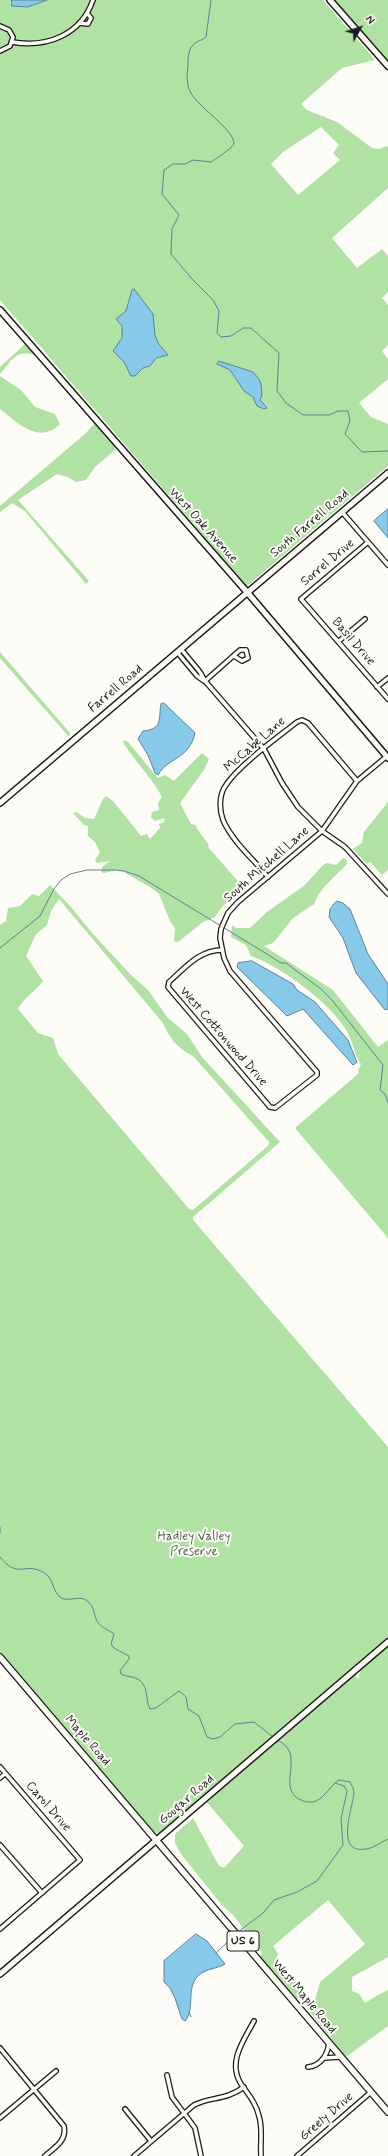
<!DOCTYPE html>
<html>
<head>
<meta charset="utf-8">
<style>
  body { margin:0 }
  #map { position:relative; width:388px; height:2156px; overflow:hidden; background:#fdfcf7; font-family:Mynerve,sans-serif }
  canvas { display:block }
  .north { position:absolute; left:340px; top:8px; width:40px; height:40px; -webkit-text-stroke:3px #fdfcf7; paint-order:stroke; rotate:51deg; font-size:11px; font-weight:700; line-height:16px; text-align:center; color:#1c1c1c }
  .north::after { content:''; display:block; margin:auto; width:14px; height:18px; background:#1c1c1c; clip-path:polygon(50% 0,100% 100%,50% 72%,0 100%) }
</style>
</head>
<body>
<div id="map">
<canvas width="388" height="2156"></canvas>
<div class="north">N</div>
</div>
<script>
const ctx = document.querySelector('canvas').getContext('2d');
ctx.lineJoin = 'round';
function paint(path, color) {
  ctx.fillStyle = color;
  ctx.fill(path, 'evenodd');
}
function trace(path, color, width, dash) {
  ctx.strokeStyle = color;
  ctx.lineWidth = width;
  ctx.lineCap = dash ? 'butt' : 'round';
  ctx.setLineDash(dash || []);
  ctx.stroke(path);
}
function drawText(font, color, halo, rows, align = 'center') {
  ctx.font = font + ' Mynerve,sans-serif';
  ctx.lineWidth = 4;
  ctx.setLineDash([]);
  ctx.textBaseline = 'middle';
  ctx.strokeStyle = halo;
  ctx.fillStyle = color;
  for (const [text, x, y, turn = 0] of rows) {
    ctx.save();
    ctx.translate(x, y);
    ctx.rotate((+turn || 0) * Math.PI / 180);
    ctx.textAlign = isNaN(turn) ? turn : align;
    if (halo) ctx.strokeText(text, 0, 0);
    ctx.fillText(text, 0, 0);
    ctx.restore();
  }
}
const green = new Path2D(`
  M0,0H323L375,60L342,68L301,104L307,110L337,122L372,148L379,149L388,146V188L332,238L357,268L382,249L388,256V292L382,298L388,305V345L382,351L388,359V379L359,403L371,417L388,424V466L247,586L0,300ZM321,127L339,145L333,153L340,160L298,195L271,164L283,152Z
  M334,0H388V62Z
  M26,343L34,355C15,349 11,362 0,374V367Z
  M0,376L21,390L35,407L55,414L60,424C39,445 18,423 0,409Z
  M94,424L98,425L116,449L95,467L86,480L76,482L68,477L57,474L18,500L82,573L89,581L86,584L25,511L12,503L0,512V506L85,434Z
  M0,652L70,733L69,737L0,658Z
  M123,740L128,742L158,778L165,775L174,781L202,753L209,759L204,770L180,803L191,824L196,825L197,829L209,845L208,847L243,887L222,907L215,917L203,922L178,942L174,941L175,928L170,921L159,894L153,889L124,872L116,870L104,873L101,872L102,867L110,861L97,863L95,860L100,852L95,842L88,836V826L84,825L73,813L76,812L85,818L94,819L103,799L106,796L113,801L141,836L147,834L150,839L160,828L159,824L165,822L164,818L155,821L151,817L152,812L159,810L158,803L162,797C152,778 136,762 124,744Z
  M388,802V870L382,875L370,862L367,864L353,849L362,843L364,832Z
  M343,858L347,860V864L325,886L318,895L314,904L293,918L273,943L264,946L333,990L378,1047L388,1040V1238L295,1128L359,1073L358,1071L361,1064C355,1056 353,1043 348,1033C332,1004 282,967 251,956L246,945L231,937L232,925L236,928H250L267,912L305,885L323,865L327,863L336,865Z
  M50,885L71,907L93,934L131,975L148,990L167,1017L187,1034L202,1057L280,1142L193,1217V1220L388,1447V1638L160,1834L154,1832L0,1652V925L6,921L8,908L20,906L32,894L39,896ZM59,899L163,1023C172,1042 176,1046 194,1057L269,1142V1145L193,1210L189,1209L58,1054L53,1038L38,1033L18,1009C23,998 36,991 43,981L26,956L36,934L47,925L51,911Z
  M388,1646V1957L352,1977V1991L359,1994L365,2003L378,1995L388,1990V2026L346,2057L306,2007L316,1997L320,1982L365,1944L328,1900L273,1946L278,1954L275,1963L298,1985L301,1996L297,1999L260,1957L262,1953L233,1915L221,1904L181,1854L175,1843V1834L193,1818L219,1866L224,1868L244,1846L206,1801L353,1673L358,1679L361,1668Z`);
const water = new Path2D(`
  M12,0H47L28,7L12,6Z
  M134,289L153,314L155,335L158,343L168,355L156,358L150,366L143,368L135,376H131L124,362L113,351L122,338V326L116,319L126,311L132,290Z
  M219,361L253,372L259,379L261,384L262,395L260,400L267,408L264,409L257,406L253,397L244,391L230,370L217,364Z
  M388,509V538L374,521Z
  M164,703L195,733C189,760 168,757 158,775L155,773L148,755L138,739L143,731C164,729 158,718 161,704Z
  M337,901L343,903L350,909L368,954L388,984V1009L385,1010L356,973L343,938L329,917L330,909Z
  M252,961L293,984L297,990L315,1002L348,1040L357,1062L353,1065L303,1009L287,1016L237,967L238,963Z
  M196,1934L207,1941L225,1964C217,1969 207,1968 199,1975C185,1987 196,2009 185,2021L182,2019L175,1998L170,1988L164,1982V1961Z`);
const stream = new Path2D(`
  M211,0L206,37C202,41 197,40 193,45C188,50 188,59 188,65C187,74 186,85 191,93C199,108 234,129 234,144C231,149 217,158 211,162L193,160L185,164H173L164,170L162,194L179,215L172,229L171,254L193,280L213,300L219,311L217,333L221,337L231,336L243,328H251L279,353L277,391L286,403L303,415H329L338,411H348L350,421L345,434L362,452L388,451
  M0,948L40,916L54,889L61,880L70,874L87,870H116L124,871L139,876L262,951L281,963H286L321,989L332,1000L383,1065L380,1090L385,1094L388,1103
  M0,1527V1533
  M0,1557C18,1579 23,1563 41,1571C55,1577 51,1590 60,1597C68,1603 78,1595 86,1600C95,1606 93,1613 97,1621C100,1627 109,1630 114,1634L111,1644L114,1648L129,1656V1659L120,1671L121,1674C126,1677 134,1676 139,1680C149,1687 145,1699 150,1709L156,1708L179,1691L186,1697L188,1709L199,1716L207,1737L213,1739L220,1737L235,1724L254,1722L273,1737
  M277,1740C283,1743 288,1747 290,1753C295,1770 281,1791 301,1800C305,1802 312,1803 316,1801C326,1796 330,1786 339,1780L350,1782C352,1786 354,1789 354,1793C353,1807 334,1855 366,1849C374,1848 381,1842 388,1839
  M238,1932L263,1913L274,1900L297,1892L317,1881L343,1845L341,1819L347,1791L344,1786L335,1783
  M216,1953L234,1936
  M189,2012L191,2017`);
const street = new Path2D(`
  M79,23L88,24L91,18L87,13
  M0,26L9,30L13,37L10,46L0,51
  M12,42C47,48 81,35 93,0
  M342,512L388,565
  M367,543L301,599L388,699
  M339,641L365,619
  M181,649L200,672L205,681L264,749L282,783L298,807L322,831L345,847L388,894
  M177,652L197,676L204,681
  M205,681L240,650H246L248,658L242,661L234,656
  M377,687L388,678
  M268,877C254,860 232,841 223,820C219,809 219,794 226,785C239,765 277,738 297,722L302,720L308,723L357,781
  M222,950C199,950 185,968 169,982L168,987L270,1107L275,1108L317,1075V1072L230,971L224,958L220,938L221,929L228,913L238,902L322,831L357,781L387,756
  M0,1767L80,1860L0,1929
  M0,1778L5,1774
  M0,1845L42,1893
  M254,2021C244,2040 227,2062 241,2084C248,2094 256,2103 259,2116C263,2129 260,2142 261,2156
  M0,2048L64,2126C67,2141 55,2147 45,2156
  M324,2058L341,2057
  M308,2067C321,2066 328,2054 329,2042
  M167,2075L172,2097L195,2128L201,2156
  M125,2109L151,2141
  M0,2118L56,2071
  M134,2156L194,2105C212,2096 225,2101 244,2087
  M297,2156L371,2092`);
const secondary = new Path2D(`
  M330,0L388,66
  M0,310L247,592L388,758
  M0,803L388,473
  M0,1974L388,1642`);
const primary = new Path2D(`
  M0,1657L388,2112`);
const shields = [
  [243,1941,32]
];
const shieldNames = [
  ["US 6",243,1941]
];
const streetNames = [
  ["South Farrell Road",310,524,-40],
  ["West Oak Avenue",203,526,48],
  ["Sorrel Drive",328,563,-40],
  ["Basil Drive",353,642,49],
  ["Farrell Road",116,689,-40],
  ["McCabe Lane",255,745,-41],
  ["South Mitchell Lane",267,865,-41],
  ["West Cottonwood Drive",223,1037,49],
  ["Maple Road",87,1741,49],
  ["Gougar Road",187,1800,-41],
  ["Carol Drive",48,1807,49],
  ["West Maple Road",304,1997,50],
  ["Greely Drive",327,2117,-41]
];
const parkNames = [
  ["Hadley Valley",194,1537],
  ["Preserve",194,1552]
];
paint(green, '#afe2a3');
paint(water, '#87c9e8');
trace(water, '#5c8496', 1);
trace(stream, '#5c8496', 1);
trace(street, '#1c1c1c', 6);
trace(secondary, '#1c1c1c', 8);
trace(primary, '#1c1c1c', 8);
trace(street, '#fdfcf7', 3.5);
trace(secondary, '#fdfcf7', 5);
trace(primary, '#fdfcf7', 5.5);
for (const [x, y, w] of shields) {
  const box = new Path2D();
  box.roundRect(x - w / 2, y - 10, w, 20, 3);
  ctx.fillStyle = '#fdfcf7';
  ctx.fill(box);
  trace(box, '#1c1c1c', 1);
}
drawText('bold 12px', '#1c1c1c', null, shieldNames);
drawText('13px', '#1c1c1c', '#fdfcf7', streetNames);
drawText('13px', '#4f614b', '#fdfcf7', parkNames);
</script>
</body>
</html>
